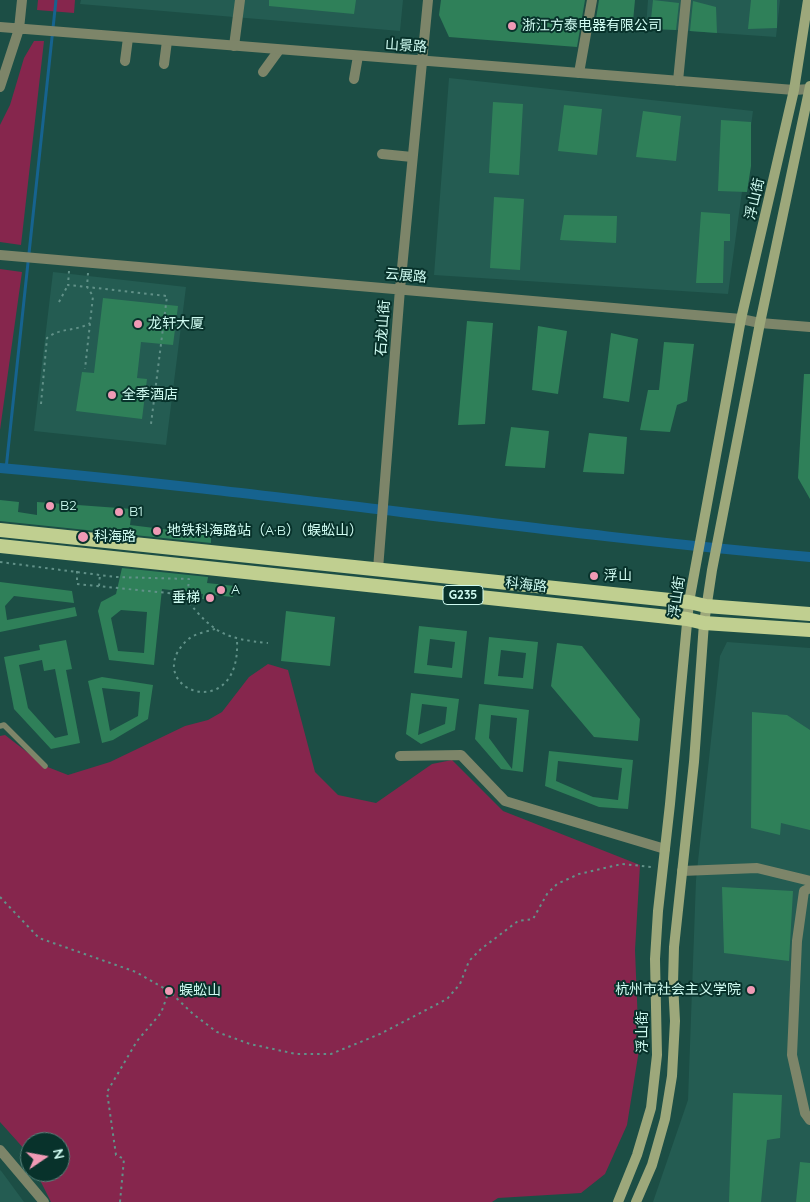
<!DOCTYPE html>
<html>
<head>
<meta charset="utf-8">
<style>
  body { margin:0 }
  #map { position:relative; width:810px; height:1202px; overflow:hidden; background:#1c4e45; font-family:Quicksand,sans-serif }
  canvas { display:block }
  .north { position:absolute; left:20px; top:1132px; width:50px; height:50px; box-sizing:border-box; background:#08322b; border:1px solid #58837b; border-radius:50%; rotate:78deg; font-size:14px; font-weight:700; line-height:20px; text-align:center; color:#d0fcf2 }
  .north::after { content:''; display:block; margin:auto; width:18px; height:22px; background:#f09ab5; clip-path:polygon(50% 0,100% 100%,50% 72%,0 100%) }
</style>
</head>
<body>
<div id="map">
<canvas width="810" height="1202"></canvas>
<div class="north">N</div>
</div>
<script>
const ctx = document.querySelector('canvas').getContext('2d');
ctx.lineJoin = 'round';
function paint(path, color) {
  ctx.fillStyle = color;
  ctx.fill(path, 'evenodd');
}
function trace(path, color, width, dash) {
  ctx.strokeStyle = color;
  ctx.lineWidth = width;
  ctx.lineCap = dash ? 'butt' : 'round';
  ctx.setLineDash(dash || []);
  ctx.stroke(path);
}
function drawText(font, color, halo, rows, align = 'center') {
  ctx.font = font + ' Quicksand,"Noto Sans SC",sans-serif';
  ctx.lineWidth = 4;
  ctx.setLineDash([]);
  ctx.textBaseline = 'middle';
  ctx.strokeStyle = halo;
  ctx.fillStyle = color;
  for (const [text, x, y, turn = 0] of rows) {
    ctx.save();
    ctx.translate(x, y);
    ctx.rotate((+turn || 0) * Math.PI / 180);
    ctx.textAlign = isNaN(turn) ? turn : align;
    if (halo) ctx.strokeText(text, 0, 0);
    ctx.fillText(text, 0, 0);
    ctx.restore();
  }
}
const built = new Path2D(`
  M81,0H403L400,31L80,4Z
  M648,0H780L776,37L646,28Z
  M449,78L753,111L728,294L434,275Z
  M53,272L186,287L166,445L34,431Z
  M727,642L810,648V1202H653L688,1100L696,880L720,656Z
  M0,1170L2,1172L24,1202H0Z`);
const green = new Path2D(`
  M38,0H75L74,13L37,10Z
  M34,41H44L21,245L0,242V125L10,105L24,58Z
  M0,269L22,272L0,430Z
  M268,664L288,670L315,772L338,795L376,803L432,764L452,760L503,811L640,865L635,950L639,1050L627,1125L605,1174L581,1193L498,1198L492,1202H51L36,1172H60V1142H30V1160L26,1151L0,1122V736L5,735L45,766L68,775L110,762L185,726L208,720L222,712L249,677Z`);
const stream = new Path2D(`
  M6,469L56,0`);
const canal = new Path2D(`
  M0,468C271,492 539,533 810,557`);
const building = new Path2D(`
  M269,0H356L354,14L269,6Z
  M441,0H585L577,47L449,37L439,15Z
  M599,0H635L632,32L595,25Z
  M653,0L679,3L676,30L650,29Z
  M751,0H777V28L748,29Z
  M693,1L716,7L717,33L690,31Z
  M493,102L523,104L519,175L489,173Z
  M564,105L602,109L597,155L558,151Z
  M643,111L681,116L676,161L636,157Z
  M721,120L751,122V166L747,192L718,191Z
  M494,197L524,199L520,270L490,268Z
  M701,212L730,214V241H724L723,283H696Z
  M564,215L617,216L616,243L560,240Z
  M103,298L178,306L173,345L141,342L137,378L147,379L142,419L76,411L82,372L94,373Z
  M467,321L493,323L485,424L458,425Z
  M538,326L567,331L558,394L532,390Z
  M611,333L638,339L629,402L603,398Z
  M664,342L694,344L687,401L677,405L670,432L640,430L648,390H659Z
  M804,374H810V499L798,478Z
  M511,427L549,431L545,468L505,466Z
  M589,433L627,437L624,474L583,472Z
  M0,500L19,502L18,512L37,515V502L132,509L130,525L211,535V543L0,521Z
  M122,568L208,577L207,583L235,586L233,597L213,595V600L202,599L203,594L162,589L154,665L109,660L98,611L101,602L116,594ZM121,610L147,612L144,653L118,651L111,618Z
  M0,582L72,591L74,603L14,596L5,606L7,620L75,607L77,616L0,632Z
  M286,611L335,617L330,666L281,661Z
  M419,626L467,631L462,678L414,673ZM430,639L455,642L452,668L427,665Z
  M489,637L538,642L533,689L484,684ZM501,650L526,653L523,678L498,676Z
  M66,640L72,669L66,670L80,743L51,749L14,709L4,657L40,650L39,645ZM42,660L44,671L55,669L68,735L55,738L28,708L19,665Z
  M557,643L582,646L640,719L638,741L594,737L551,686Z
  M102,677L153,685L148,719L113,740L102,743L88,681ZM102,688L140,692L138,716L110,731Z
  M411,693L459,699L455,730L421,744L406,734ZM422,704L447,707L445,724L418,735Z
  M479,704L529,710L523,772L501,769L475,739ZM491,715L517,718L512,769L489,738Z
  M752,712L787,715L810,730V830L781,823L780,835L751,828Z
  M549,751L633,760L628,809L599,807L545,786ZM558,761L622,768L618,800L593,797L556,781Z
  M722,887L793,891L789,961L724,953Z
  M733,1093L782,1095L780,1138L767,1140L761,1202H729Z
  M800,1162L810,1163V1202H796Z`);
const path = new Path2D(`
  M69,271L68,285L87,287L93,296L85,369
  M88,273L87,287L167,296L151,424
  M59,302L68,285
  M41,404L47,338C61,327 75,332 90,323
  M0,562L115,577L189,579L187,600C213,633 226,639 268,643
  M77,571V584L188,595
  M99,586L100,574
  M215,629C208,631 199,633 193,636C186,640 181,646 177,653C157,695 241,719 237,640
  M0,897L39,938L136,972L169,991L193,1014L217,1032L250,1044L296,1054H331L380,1034L447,999L460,984L469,961L481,949L518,921L533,919L547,894L557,884L579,874L622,864L652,867
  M120,1202L124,1159L116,1155L107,1092L137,1041L161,1013L169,991`);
const service = new Path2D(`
  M0,726L4,725L45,766`);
const minor = new Path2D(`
  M234,46L240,0
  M125,61L128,38
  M164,64L167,41
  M263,72L279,50
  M579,73L592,0
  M354,79L358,56
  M678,81L686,0
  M382,154L412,157
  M400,756L461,755L505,801L665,849
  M682,871L757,868L810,881
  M810,888L804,891L797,941L792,1055L805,1113L810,1120`);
const tertiary = new Path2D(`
  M0,27L794,90L810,89
  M0,87L19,29L22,0
  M0,255L741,319L760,323L810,327
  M378,569L400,289L428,0
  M0,1150L44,1202`);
const secondary = new Path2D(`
  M618,1202L637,1155L651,1108L657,1055L655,959L658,911L670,804L689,602L741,319L794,90L808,0
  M636,1202L652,1165L665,1119L672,1076L675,1021L673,983L674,947L694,762L704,623L712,570L760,323L810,86`);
const trunk = new Path2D(`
  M0,530L689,602L706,606L810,614
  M0,546L687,619L704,623L810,630`);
const markers = [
  [512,26,5,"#f09ab5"],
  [138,324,5,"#f09ab5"],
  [112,395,5,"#f09ab5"],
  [50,506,5,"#f09ab5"],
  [119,512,5,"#f09ab5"],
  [157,531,5,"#f09ab5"],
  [83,537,6,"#f09ab5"],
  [594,576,5,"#f09ab5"],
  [221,590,5,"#f09ab5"],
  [210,598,5,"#f09ab5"],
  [751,990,5,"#f09ab5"],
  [169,991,5,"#f09ab5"]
];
const shields = [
  [463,595,40]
];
const shieldNames = [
  ["G235",463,595]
];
const poiNames = [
  ["浙江方泰电器有限公司",522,26],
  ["龙轩大厦",148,324],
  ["全季酒店",122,395],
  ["B2",60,506],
  ["B1",129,512],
  ["地铁科海路站（A·B）（蜈蚣山）",167,531],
  ["科海路",94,537],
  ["浮山",604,576],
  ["A",231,590],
  ["垂梯",200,598,"right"],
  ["杭州市社会主义学院",741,990,"right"],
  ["蜈蚣山",179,991]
];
const streetNames = [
  ["山景路",406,46,4],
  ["浮山街",755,199,-77],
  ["云展路",406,276,5],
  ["石龙山街",383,328,-86],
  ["科海路",526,585,6],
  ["浮山街",677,597,-82],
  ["浮山街",643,1032,-90]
];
paint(built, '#245c52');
paint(green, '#86264d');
trace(stream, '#16638f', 3);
trace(canal, '#16638f', 10);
paint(building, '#2f8059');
trace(path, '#619188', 2, [2.5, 4]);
trace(service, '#7d8569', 5.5);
trace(minor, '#7d8569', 10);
trace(tertiary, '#7d8569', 10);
trace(secondary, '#9da87b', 10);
trace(trunk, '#c0cf90', 14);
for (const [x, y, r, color] of markers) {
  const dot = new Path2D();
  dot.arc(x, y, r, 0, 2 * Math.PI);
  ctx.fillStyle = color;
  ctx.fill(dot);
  trace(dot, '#08322b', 2);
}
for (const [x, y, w] of shields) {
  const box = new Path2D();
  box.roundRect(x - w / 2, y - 9.5, w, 19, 4);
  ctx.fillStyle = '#08322b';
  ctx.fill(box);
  trace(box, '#d0fcf2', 1);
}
drawText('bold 12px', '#d0fcf2', null, shieldNames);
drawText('14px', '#d0fcf2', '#08322b', poiNames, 'left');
drawText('14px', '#d0fcf2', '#08322b', streetNames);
</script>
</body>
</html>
